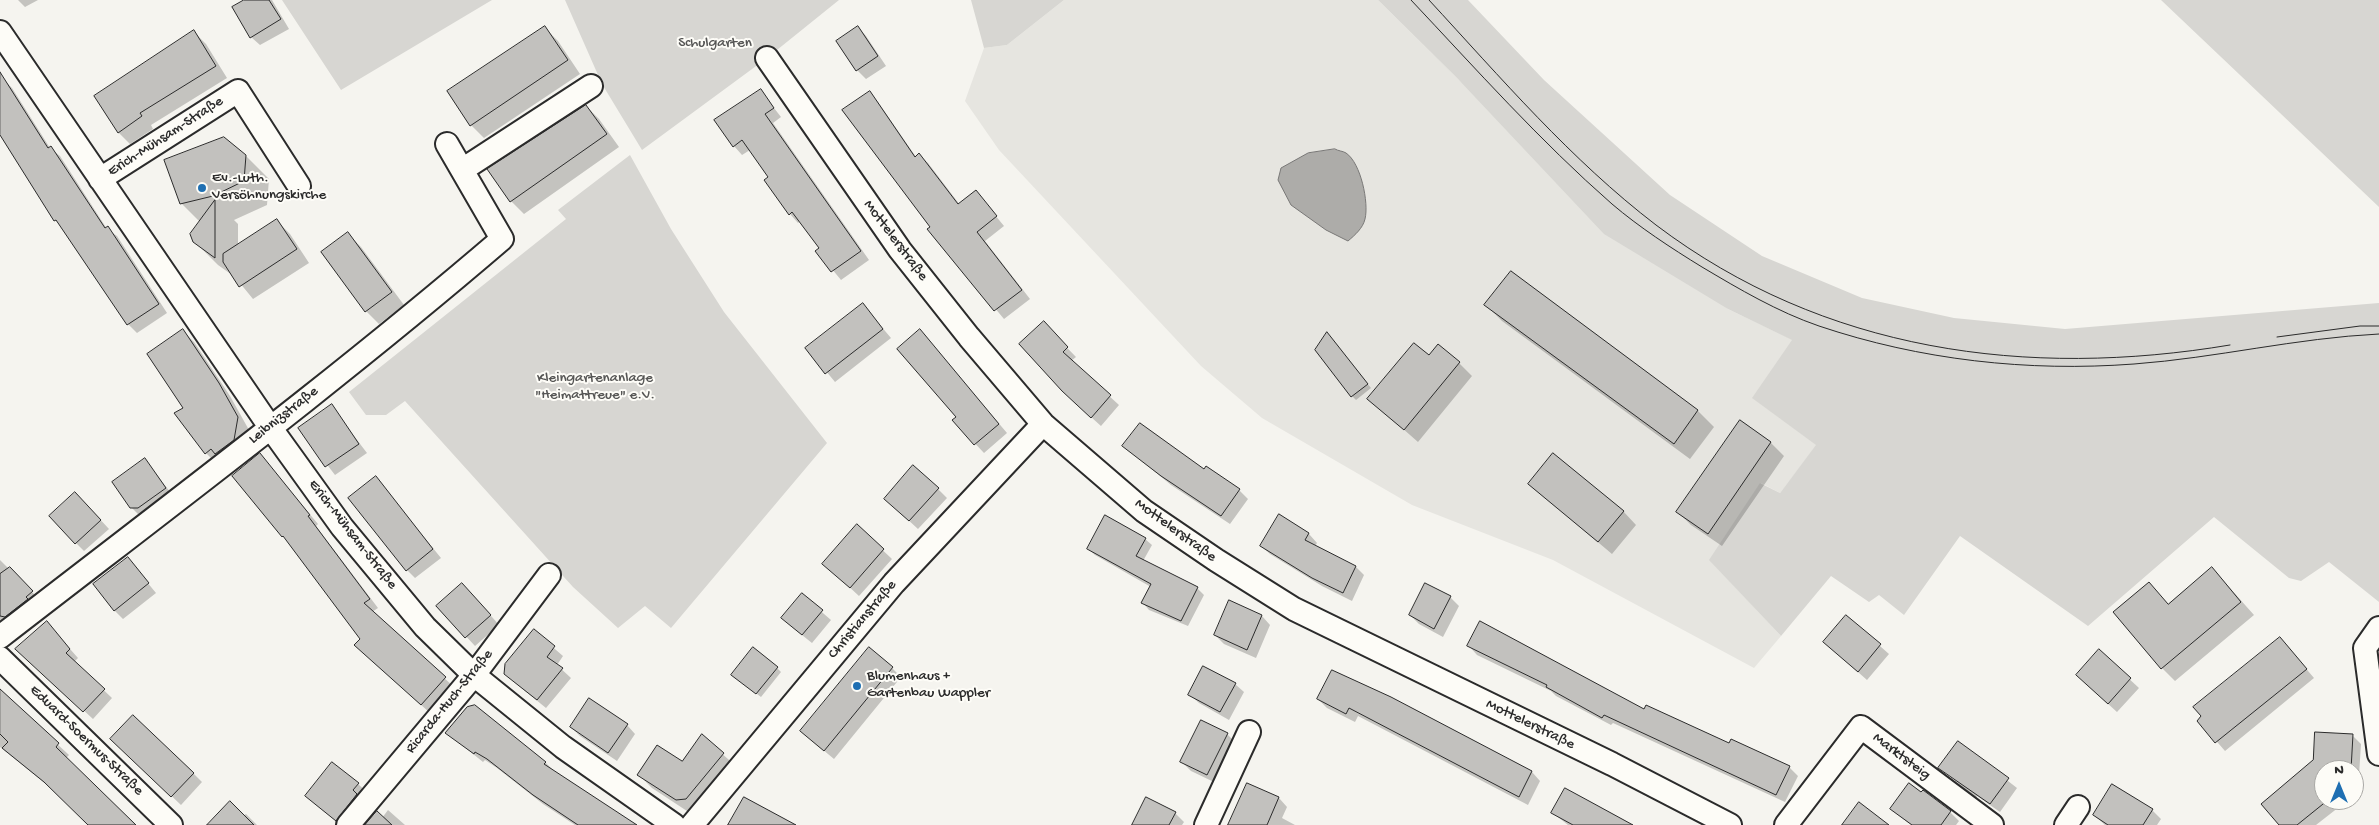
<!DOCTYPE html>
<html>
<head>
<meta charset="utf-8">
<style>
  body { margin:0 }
  #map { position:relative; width:2379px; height:825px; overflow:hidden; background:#f5f4ef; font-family:"Gochi Hand",sans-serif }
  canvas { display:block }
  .north { position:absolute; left:2314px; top:760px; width:50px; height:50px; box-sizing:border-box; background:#fdfcf7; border:1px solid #a9a8a5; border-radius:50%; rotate:0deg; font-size:14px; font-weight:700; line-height:20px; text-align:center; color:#2b2b2b }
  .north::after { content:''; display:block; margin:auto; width:18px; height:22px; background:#1f6fb2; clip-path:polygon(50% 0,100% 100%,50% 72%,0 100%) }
</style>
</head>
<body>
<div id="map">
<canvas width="2379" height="825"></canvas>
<div class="north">N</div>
</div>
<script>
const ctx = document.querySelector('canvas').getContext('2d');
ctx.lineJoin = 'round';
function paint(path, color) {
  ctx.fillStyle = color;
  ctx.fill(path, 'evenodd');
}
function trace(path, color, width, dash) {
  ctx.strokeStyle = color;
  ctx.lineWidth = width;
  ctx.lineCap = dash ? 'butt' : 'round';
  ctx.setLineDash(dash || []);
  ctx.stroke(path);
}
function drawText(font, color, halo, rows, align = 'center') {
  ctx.font = font + ' "Gochi Hand",sans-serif';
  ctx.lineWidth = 4;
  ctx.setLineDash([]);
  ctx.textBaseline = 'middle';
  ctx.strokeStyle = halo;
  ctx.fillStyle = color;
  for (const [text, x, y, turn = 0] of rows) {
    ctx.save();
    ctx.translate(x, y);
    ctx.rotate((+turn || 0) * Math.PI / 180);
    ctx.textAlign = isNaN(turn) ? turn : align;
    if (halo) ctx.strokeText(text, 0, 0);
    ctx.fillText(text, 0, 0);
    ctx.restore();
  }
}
const built = new Path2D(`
  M1064,0H1378L1458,79L1728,309L1793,340L1753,398L1817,445L1780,493L1761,483L1710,560L1781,636L1754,668L1553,560L1412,505L1262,418L1201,366L999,150L965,101L984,48L1007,45Z`);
const green = new Path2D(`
  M282,0H492L341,90Z
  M565,0H839L767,58L642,150L602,84Z
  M971,0H1064L1007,45L984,48Z
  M1378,0H1468L1544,80L1670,195L1762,256L1862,298L1954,318L2065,329L2379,303V602L2329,562L2301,581L2289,578L2214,517L2088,626L1960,536L1904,615L1879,595L1869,602L1831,576L1781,636L1709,560L1760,483L1780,493L1816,445L1752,398L1792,340L1728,309L1604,234L1458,79Z
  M2161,0H2379V207Z
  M630,155L671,229L724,312L827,443L671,628L645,606L618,628L573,587L405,401L386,415H366L349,392L566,219L558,210Z`);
const water = new Path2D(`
  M1335,149C1338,151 1343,151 1346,153C1361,163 1369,203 1365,219C1363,228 1355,235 1348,241L1326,230L1291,205L1278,180L1281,168L1308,153Z`);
const shadow = new Path2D(`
  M18,0H38L25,7Z
  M246,0H272L289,29L260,45L251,37Z
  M858,27L866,36L886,66L866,79L857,70Z
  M545,28L558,41L580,74L484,138L471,125Z
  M194,32L206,44L227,78L151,125L153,129L130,144L118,132Z
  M3,79L12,88L50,148L60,156L107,229L117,236L167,313L137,333L128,324L64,229L55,220L0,134V81Z
  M760,90L781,117L773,123L869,260L841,280L817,251L820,249L800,221L798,223L790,214L769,178L750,150L742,155L734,146Z
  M870,93L878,102L916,157L919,155L928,163L960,205L976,192L1004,226L985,241L1030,299L1004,319L929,229L932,227Z
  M586,106L599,119L619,147L524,214L511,201Z
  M246,156L269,179L267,205L234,220L238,224V246L277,221L290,234L309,263L253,299L235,277L218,265L194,241L200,222L181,203Z
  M348,234L361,247L404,305L379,324L366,311Z
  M1512,273L1698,411L1714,427L1690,459L1502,321L1486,305Z
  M863,305L891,338L835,382L807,348Z
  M1043,323L1076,357L1071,361L1119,405L1101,426L1072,400Z
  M183,331L194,342L230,396L249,430L244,451L217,464L206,453L185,408Z
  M928,340L1007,433L984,453L953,420L958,417Z
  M1340,350L1371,388L1356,400L1352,396Z
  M1429,357L1459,363L1472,376L1418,442L1369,399Z
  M331,406L367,453L335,475L299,428Z
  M1740,422L1771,443L1784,456L1722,546L1691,525L1678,512Z
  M1124,446L1204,471L1239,490L1248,499L1230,524L1171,485Z
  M260,455L318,524L316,526L378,608L372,612L454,687L430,713L365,654L362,639L292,546L234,476Z
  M145,460L174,497L140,516L131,507Z
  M375,477L441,558L415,578L407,570Z
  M1529,484L1623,511L1636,525L1612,554Z
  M938,489L947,498L918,529L894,507Z
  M84,502L109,529L84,551L76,543Z
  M1279,516L1309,534L1317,543L1315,546L1356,567L1364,575L1352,601L1322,586L1270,554L1261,546Z
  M857,526L892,559L859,596L833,572Z
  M1145,539L1152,545L1143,561L1197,588L1204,595L1188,626L1149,610L1143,603L1151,587L1095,555L1088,549Z
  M128,559L156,593L123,619L114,610Z
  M0,560L45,605L7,629L0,622Z
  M2212,568L2254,615L2175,681L2162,668L2149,583L2169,605Z
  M471,593L499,625L475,646L438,606Z
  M802,595L831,620L812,643L792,627Z
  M1450,597L1459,606L1443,637L1419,624L1410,615Z
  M1230,602L1262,616L1270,625L1256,658L1224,644L1215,635Z
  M1846,616L1889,654L1867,680L1824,642Z
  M47,623L78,658L74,662L112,698L93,719L26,657Z
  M534,631L563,656L557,665L571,678L546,708L514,682Z
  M2280,638L2314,678L2225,751L2199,721Z
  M1469,646L1645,710L1789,767L1798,776L1785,802L1613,723L1611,725L1556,696L1551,691L1477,655Z
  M2099,651L2139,688L2117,712L2086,684Z
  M777,668L781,672L761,697L737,679Z
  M892,668L901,677L834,759L810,739Z
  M1235,684L1244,692L1229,720L1199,703L1190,695Z
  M0,691L69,755L66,758L134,825H89L57,793L0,747Z
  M1390,698L1532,772L1540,781L1528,805L1358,716L1355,722L1327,708L1318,699Z
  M627,725L635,734L617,761L580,736L571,727Z
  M447,733L545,762L554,771L634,825H575L543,804L497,768L485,760L483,762Z
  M1227,734L1236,743L1216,783L1191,771L1182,762Z
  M2352,735L2361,744L2358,791L2354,795V770H2324V800H2348L2316,825H2280L2263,804Z
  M702,736L737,767L690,813L652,788L639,775L682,763Z
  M1958,742L2017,788L2000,812L1977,796L1976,798L1940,768Z
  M121,748L193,773L202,782L181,805Z
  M358,784L367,792L341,825L306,796Z
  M1248,785L1279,798L1287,807L1282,818L1295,825H1230Z
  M1891,809L1950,812L1959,821L1956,825H1911Z
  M388,810L405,825H367L382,818Z
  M2152,810L2161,819L2157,825H2105L2094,815Z
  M1175,813L1184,822L1182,825H1133Z
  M1553,813L1630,825H1568Z
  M246,814L257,825H209L243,816Z`);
const building = new Path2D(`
  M244,0H269L281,19L250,38L232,7Z
  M545,26L568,60L470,126L447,91Z
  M858,26L878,56L856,71L836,41Z
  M194,30L216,66L140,113L142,116L118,133L94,96Z
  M0,72L48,148L51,146L105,228L108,226L159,304L127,325L56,220L54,221L0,135Z
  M761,89L774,108L765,114L861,251L831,272L815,251L819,248L792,212L789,215L764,180L768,177L742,140L733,147L714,120Z
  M870,91L915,157L919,153L958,204L976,190L997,216L977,232L1022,290L994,311L927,229L930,227L842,110Z
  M586,105L607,134L510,202L487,169Z
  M224,137L246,155L244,181L213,196L180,204L164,160Z
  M215,200V258L193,242L190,234Z
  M277,219L297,249L239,287L223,262V254Z
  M348,232L392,292L365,312L321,252Z
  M1511,271L1698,410L1674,444L1484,305Z
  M863,303L883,329L825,374L805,348Z
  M1044,321L1068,347L1063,352L1111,395L1091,418L1062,391L1019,344Z
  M183,329L219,383L238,417L234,440L215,454L211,449L205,454L174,413L183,408L147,354Z
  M920,329L999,424L974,445L952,420L956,417L897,349Z
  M1327,332L1368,384L1351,397L1315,350Z
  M1414,343L1429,355L1438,344L1460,362L1404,430L1367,399Z
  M332,404L359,444L325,467L298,428Z
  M1740,420L1771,442L1708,534L1676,512Z
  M1140,423L1204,469L1206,466L1240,489L1221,516L1161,476L1122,446Z
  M260,453L310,515L308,516L370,599L364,603L446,677L421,705L354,645L360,639L283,536L282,537L232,476Z
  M1553,453L1624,511L1598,542L1528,484Z
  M145,458L166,488L138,508H130L112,482Z
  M913,465L939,488L909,521L884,499Z
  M376,476L433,549L406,571L348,498Z
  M75,492L101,520L75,544L49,516Z
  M1279,514L1309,533L1305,540L1356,566L1343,593L1312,578L1260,546Z
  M1105,515L1146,538L1136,556L1198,587L1181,621L1141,603L1151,584L1087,549Z
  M857,524L884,549L850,588L822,564Z
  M128,557L149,583L114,611L93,584Z
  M10,567L33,591L26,597L28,599L5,617L0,616V574Z
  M2212,567L2241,602L2161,669L2113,612L2149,582L2168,604Z
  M462,583L491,615L465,638L436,606Z
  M1425,583L1451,596L1434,629L1409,615Z
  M802,593L823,610L802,635L781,618Z
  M1229,600L1262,615L1247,650L1214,635Z
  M1846,615L1881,644L1858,672L1823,642Z
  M47,621L70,649L66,653L105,689L83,712L15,649Z
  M1480,621L1644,709L1646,705L1729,743L1731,739L1790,766L1776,795L1604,715L1602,718L1546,687L1547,685L1467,646Z
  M534,629L555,646L547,657L563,668L537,700L504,674L505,664Z
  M2280,637L2307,669L2215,743L2197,721L2201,716L2193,707Z
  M753,647L778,667L756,694L731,675Z
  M869,647L893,667L824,751L800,731Z
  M2099,649L2131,678L2108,704L2076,675Z
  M1203,666L1236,683L1220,712L1188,695Z
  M1332,670L1391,697L1532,771L1519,797L1349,708L1346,714L1317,699Z
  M0,689L59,743L56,747L136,825H88L44,782L2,748L8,742L0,734Z
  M589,698L628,724L608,753L570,727Z
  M475,705L546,762L544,764L637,825H578L533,795L487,759L475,752L474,754L445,733L467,707Z
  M133,715L194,773L171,797L110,739Z
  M1201,720L1228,733L1207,775L1180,762Z
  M2315,732L2353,734L2351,770H2324V800H2328L2297,825H2279L2261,804L2313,760Z
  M702,734L724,753L686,799L676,800L637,775L657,745L682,761Z
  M1958,741L2009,778L1990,804L1938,768Z
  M332,762L359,783L353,790L357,794L336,821L305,796Z
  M1247,783L1279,797L1267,825H1228Z
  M1909,783L1921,792L1923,790L1951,811L1941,825H1912L1890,809Z
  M2112,784L2153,809L2143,825H2108L2093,815Z
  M1565,788L1589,801L1633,825H1573L1551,813Z
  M744,797L796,825H728Z
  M1146,797L1176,812L1169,825H1132Z
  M230,801L254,825H207Z
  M1859,802L1889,825H1842Z
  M377,811L392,825H365Z`);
const minor = new Path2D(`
  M0,32L270,427L342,527L425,627L474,675L563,747L674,825
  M767,58L900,250L969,337L1043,424L1144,511L1216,560L1294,609L1612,764L1730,825
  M462,170L591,86
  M100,179L238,91L299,186
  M2379,628L2365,648L2379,754
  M0,637C169,506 340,378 502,239L447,144
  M0,658L171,825
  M348,825L474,675L549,575
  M692,825L894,583L1043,424
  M1206,825L1249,732
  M1786,825L1861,727L1992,825
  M2066,825L2078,807`);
const tram = new Path2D(`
  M1411,0C1476,69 1540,141 1612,204C1639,227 1671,248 1702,267C1739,289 1778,312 1819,326C1920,360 2028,372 2134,364C2216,358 2296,338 2379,334
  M1429,0C1501,78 1571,160 1656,225C1824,352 2027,379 2230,345
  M2277,337L2360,326H2379`);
const markers = [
  [202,188,5,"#1f6fb2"],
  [857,686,5,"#1f6fb2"]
];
const parkNames = [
  ["Schulgarten",715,44],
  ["Kleingartenanlage",595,379],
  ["\"Heimattreue\" e.V.",595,396]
];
const streetNames = [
  ["Erich-Mühsam-Straße",166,137,-33],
  ["Mottelerstraße",895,241,53],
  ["Leibnizstraße",284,416,-38],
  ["Mottelerstraße",1175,531,36],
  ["Erich-Mühsam-Straße",352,535,52],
  ["Christianstraße",863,620,-50],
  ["Ricarda-Huch-Straße",450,702,-51],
  ["Mottelerstraße",1530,725,26],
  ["Eduard-Soermus-Straße",86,741,44],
  ["Marktsteig",1901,757,37]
];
const poiNames = [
  ["Ev.-Luth.",212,179],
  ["Versöhnungskirche",212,196],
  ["Blumenhaus +",867,677],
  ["Gartenbau Wappler",867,694]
];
paint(built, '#e6e5e0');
paint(green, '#d7d6d2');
paint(water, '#adaca9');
trace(water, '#797877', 1);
paint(shadow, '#0003');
paint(building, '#c2c1be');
trace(building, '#2b2b2b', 1);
trace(minor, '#2b2b2b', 26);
trace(minor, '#fdfcf7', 22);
trace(tram, '#2b2b2b', 1);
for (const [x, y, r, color] of markers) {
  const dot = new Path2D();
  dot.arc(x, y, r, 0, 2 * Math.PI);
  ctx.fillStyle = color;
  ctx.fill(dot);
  trace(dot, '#fdfcf7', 2);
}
drawText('15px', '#565655', '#fdfcf7', parkNames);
drawText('15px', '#2b2b2b', '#fdfcf7', streetNames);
drawText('15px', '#2b2b2b', '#fdfcf7', poiNames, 'left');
</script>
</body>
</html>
